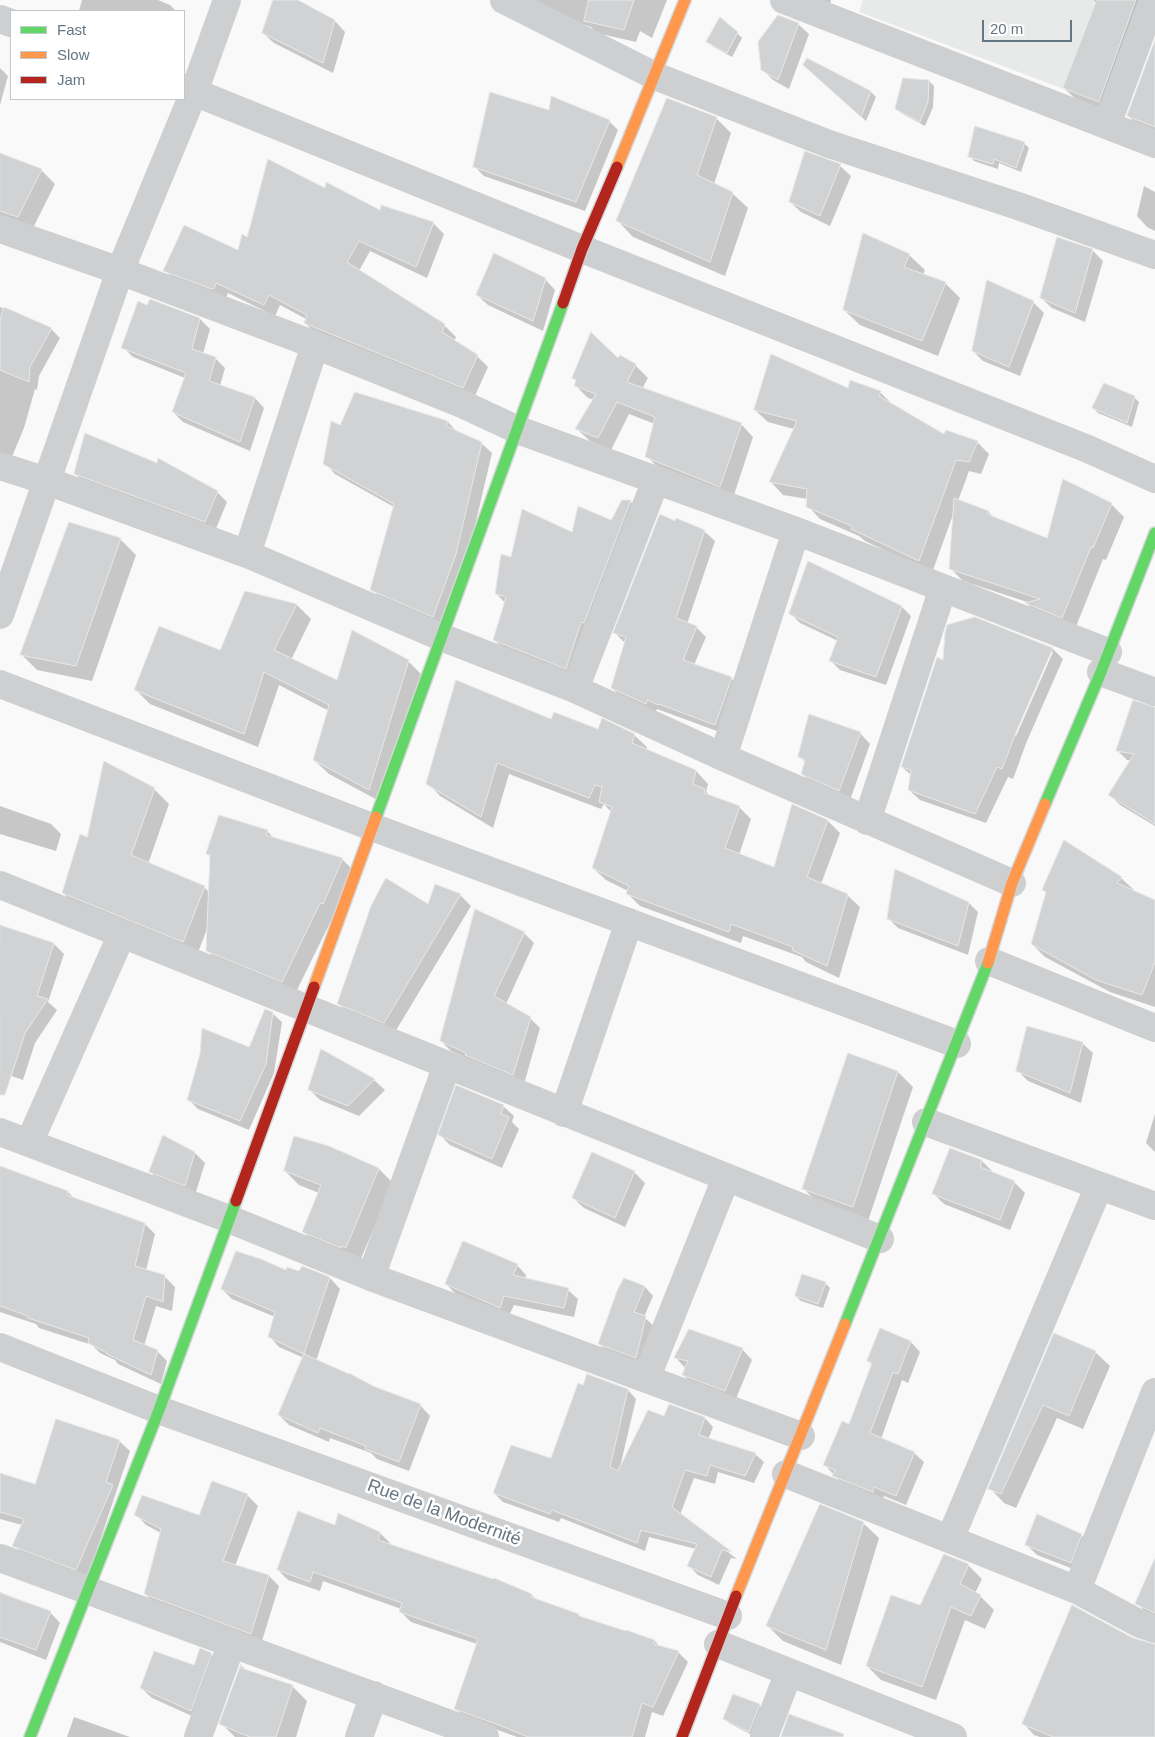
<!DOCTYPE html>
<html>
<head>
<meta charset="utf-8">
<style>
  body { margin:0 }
  #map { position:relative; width:1155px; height:1737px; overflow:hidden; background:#f9f9f9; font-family:Helvetica,sans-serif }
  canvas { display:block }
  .legend { position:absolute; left:10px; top:10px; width:175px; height:90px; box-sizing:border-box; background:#fff; border:1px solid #c1c8cd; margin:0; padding:6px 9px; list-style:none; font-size:15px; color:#657683 }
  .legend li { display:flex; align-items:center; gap:10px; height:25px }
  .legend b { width:25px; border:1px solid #c1c8cd }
  .scale { position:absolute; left:982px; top:20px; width:90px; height:22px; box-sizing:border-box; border:2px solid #657683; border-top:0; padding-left:6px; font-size:15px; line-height:18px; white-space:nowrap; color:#657683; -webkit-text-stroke:4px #fff; paint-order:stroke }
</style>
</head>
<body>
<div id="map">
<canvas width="1155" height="1737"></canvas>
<ul class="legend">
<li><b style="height:6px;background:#63d668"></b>Fast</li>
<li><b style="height:6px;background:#ff974d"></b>Slow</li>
<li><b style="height:6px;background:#b3261e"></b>Jam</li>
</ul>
<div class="scale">20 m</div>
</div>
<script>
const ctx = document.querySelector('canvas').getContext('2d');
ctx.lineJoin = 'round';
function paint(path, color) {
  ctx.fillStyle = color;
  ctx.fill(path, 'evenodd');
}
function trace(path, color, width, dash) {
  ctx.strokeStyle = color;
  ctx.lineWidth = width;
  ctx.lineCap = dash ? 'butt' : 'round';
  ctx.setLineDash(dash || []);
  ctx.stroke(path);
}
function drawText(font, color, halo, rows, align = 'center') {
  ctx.font = font + ' Helvetica,sans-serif';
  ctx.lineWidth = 5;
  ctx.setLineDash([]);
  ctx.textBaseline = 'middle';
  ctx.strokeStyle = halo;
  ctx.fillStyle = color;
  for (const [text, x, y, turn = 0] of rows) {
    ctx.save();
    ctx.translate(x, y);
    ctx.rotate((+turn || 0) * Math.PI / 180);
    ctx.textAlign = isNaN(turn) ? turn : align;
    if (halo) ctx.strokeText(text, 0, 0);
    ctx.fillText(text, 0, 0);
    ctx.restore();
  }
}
const built = new Path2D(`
  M863,0H1145L1104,104L859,12Z`);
const shadow = new Path2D(`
  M82,0H158L170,5L176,11H79Z
  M275,0H296L335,21L345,32L333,73L274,43L263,33Z
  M529,0H667L652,38L640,31L636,42L597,33L591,27L566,19Z
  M815,0H831L830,6Z
  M1094,0H1155L1118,120L1084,107L1064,88L1097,4Z
  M798,24L809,34L789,89L773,80L762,69Z
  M737,33L742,38L732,57L712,46L708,41Z
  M1155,43V138L1148,135L1128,116Z
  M808,60L871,92L876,97L866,121L809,70Z
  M0,68L8,76L0,105Z
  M929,81L934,86L933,107L925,126L901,113L896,108Z
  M550,112L609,121L618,130L585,211L484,176L474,166Z
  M716,118L731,133L714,184L732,193L748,208L725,276L633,237L618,221Z
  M1024,143L1029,148L1021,172L999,163L998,169L974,161L970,156Z
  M806,153L840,166L851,176L830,226L801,212L790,202Z
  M0,154L41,170L55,184L32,230L0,220Z
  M1144,186L1155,192V231L1147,227L1137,216Z
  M326,190L381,211L433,223L444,234L427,278L370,251L359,271L444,325L456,337L454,341L477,356L488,367L474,398L316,334L305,323L306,319L280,305L275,316L228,293L225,300L176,282L165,270L239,252L248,238Z
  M1092,250L1103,261L1085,322L1052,308L1041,298Z
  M909,255L925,270L923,275L945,283L960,298L938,356L860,325L844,310Z
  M545,279L555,290L543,331L488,305L477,295Z
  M151,301L200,319L210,329L203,354L215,358L225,368L220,386L255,398L264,408L250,451L183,422L173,412L185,378L133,357L123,347Z
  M1033,302L1044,313L1020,376L983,361L973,351Z
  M0,307L51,329L60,338L39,376L37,390L35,389L24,428L11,459L0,455Z
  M619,360L635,365L648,378L642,389L741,424L753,437L733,498L659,469L647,456L655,424L629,414L611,450L590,441L577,429L594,400L588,398L575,385L577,381L574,378Z
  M848,390L880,392L893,405L945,436L977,442L989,454L981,474L969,471L958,501L988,512L995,518L1048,539L1111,504L1124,517L1106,560L1103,559L1075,629L1039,615L1027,604L1030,603L963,581L951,569L954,512L932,573L865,541L859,536L820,519L808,506V499L783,495L771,482L794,429L768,422L755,410Z
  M355,394L448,422L458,433L481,443L492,453L466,564L443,626L382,600L372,589L394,507L335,474L325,463Z
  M1134,397L1139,402L1132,427L1098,413L1093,408Z
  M75,474L217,492L227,502L215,531L86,484Z
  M622,501H630L640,511L576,677L504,649L494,640L505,603L496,593L512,559L573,534L612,522Z
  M676,520L705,532L715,541L687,624L696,627L706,637L694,665L732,679L741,688L725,734L657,709L655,713L622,698L612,688L625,643L615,633Z
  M120,539L136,555L92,681L37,670L21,654Z
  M808,563L902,607L911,616L886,685L840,670L831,661L838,641L800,623L791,614Z
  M245,592L297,605L311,619L291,660L338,682L408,661L422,675L383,803L329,774L314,760L329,711L279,685L258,747L150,704L136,690L221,652Z
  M1053,649L1063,659L1027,741L1013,779L1008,777L986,823L920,800L909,790L912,776L902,767L944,662ZM1050,652H1053L1016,736L1014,735Z
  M1155,709V826L1120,805L1110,795L1131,761L1127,760L1118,751Z
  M552,720L599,731L634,735L647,747L646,750L696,771L708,784L706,792L712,797L739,807L751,819L739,855L774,869L793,806L828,821L840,833L821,884L847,895L860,907L839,978L806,962L802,957L743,936L741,943L640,906L627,893L628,891L606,880L593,868L611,812L604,804L601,809L509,774L493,828L440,796L428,783Z
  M860,733L870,744L850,800L813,784L802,774L806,763L800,757Z
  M154,789L169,804L148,864L204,887L210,893L212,858L207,854L267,831L275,839L342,859L355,872L295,994L220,964L207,950V929L197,955L78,907L63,893L88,839Z
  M0,806L51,824L61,834L56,851L0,834Z
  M1121,878L1134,890L1133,892L1155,901V1007L1110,992L1045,957L1032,944L1047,893L1043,890Z
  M436,885L460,895L471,906L395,1032L349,1014L338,1003L429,906Z
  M969,903L978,912L968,955L898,928L888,918Z
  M0,927L54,944L64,954L48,1002L57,1010L35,1043L23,1080L0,1072Z
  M524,933L534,943L506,1004L530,1018L540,1028L524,1084L451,1051L441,1041Z
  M272,1013L282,1022L274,1073L249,1130L198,1109L189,1100L249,1048Z
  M1082,1043L1093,1053L1081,1103L1028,1081L1018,1071Z
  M321,1051L374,1080L385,1090L359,1116L320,1100L310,1090Z
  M898,1072L913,1087L868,1221L819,1204L804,1189Z
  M503,1106L514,1116L512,1122L519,1129L502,1168L450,1145L440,1135Z
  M1155,1114V1152L1146,1143Z
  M328,1148L379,1169L393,1183L360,1261L317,1245L303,1231L319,1193L299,1185L285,1171Z
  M195,1153L205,1163L195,1195L161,1182L150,1172Z
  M982,1161L992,1171L991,1173L1014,1182L1025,1193L1010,1230L944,1204L933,1193Z
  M0,1166L68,1192L75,1199L145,1224L155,1234L146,1270L164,1276L175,1287L172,1311L156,1306L144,1346L157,1351L167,1361L161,1384L118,1364L115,1360L100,1353L92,1345L39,1328L36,1324L0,1312Z
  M634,1172L645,1183L625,1227L584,1208L573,1198Z
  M517,1265L526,1275L525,1279L568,1290L578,1299L574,1317L514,1305L509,1316L456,1294L446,1284Z
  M303,1267L330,1278L340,1289L316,1361L373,1387L420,1405L430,1416L409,1471L377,1459L371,1453L330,1438L329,1442L289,1425L279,1415L304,1358L279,1347L269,1336L275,1317L232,1299L222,1289L286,1271L300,1273Z
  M625,1279L645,1287L653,1296L644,1317L654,1326L644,1366L608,1352L599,1344Z
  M825,1283L830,1288L823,1308L801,1301L796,1296Z
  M1055,1334L1095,1352L1110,1366L1083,1429L1057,1418L1016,1508L1004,1503L990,1488Z
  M911,1342L920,1352L908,1383L902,1380L881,1439L914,1453L924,1462L906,1505L884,1496L882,1501L843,1485L825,1465L850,1426L872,1365L868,1361Z
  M742,1349L752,1360L735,1401L694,1385L683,1375L686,1369L676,1358Z
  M628,1390L636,1399L620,1467L665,1417L670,1405L705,1418L713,1427L708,1440L755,1454L764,1462L754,1483L718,1472L715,1484L694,1478L680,1515L737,1559L731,1558L719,1585L698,1575L689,1566L696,1549L649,1537L645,1551L561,1518L559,1522L503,1502L494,1493L551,1460Z
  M119,1441L130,1451L87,1579L24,1556L14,1545L22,1525L0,1519V1475L36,1485Z
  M247,1495L258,1506L235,1566L269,1576L279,1586L261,1644L156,1605L145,1594L161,1533L146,1525L136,1514L200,1517Z
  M863,1523L879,1538L841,1665L783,1641L768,1626Z
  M336,1526L380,1533L390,1543L389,1545L532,1595L537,1600L578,1615L581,1618L627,1633V1631L655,1641L660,1647L678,1652L688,1662L663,1716L652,1712L645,1737H517L465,1718L455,1708L477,1644L411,1622L401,1612V1609L323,1581L320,1591L288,1580L278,1570Z
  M1081,1535L1092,1546L1081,1572L1037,1555L1027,1545Z
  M1155,1561V1617L1147,1614L1137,1603Z
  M968,1565L982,1579L975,1593L980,1596L994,1610L985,1629L965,1620L936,1700L881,1680L867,1666L920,1607Z
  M0,1592L50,1612L60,1623L46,1660L0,1642Z
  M1132,1639L1155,1645V1737H1040L1034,1735L1024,1724Z
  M211,1654L221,1664L201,1720L152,1698L141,1688L195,1666Z
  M242,1666L247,1671L292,1686L307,1701L296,1737H235L221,1723Z
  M759,1705L764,1710L754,1736L729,1723L724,1718Z
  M74,1717L130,1737H67Z`);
const building = new Path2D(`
  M273,0H298L335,20L323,63L262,33Z
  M589,0H634L624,30L584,21Z
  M1097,0H1136L1099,102L1063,88Z
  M778,15L799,23L778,80L761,70L758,42Z
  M720,17L738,32L727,53L706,42Z
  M1155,40V127L1127,116Z
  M807,58L871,91L861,117L803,65Z
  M903,78L929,80L928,102L920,122L895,109Z
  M490,92L549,110L551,96L610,120L576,202L473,167Z
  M667,98L717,117L697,175L733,192L710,262L616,221Z
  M975,126L1025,142L1016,168L994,159L993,164L968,157Z
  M805,151L841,164L820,216L789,202Z
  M0,153L42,169L18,217L0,211Z
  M268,159L325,188L326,182L380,210L381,205L434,222L416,267L359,241L347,262L445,324L442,332L478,355L463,388L304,323L307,315L269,295L264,305L216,283L214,289L209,288L163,271L184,225L238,250L242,234L247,237Z
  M863,233L910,254L904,267L946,282L922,341L843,310Z
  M1057,237L1093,249L1075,313L1040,298Z
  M494,253L546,278L533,321L476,295Z
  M987,280L1034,301L1009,367L972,351Z
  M150,299L200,318L192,349L216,357L209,381L255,397L240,442L172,412L186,373L121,348L138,301L147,305Z
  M4,307L52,328L30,367L29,382L0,370V321Z
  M591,332L618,358L620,355L636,364L627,382L742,423L720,487L645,457L655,417L617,402L598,438L575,429L596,394L574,386L576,380L572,378Z
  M771,354L848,388L850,380L881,391L879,396L944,434L946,430L978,441L969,462L956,460L919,561L851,529L852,526L806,507L807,489L769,482L797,421L754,410Z
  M1104,383L1135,396L1127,423L1092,408Z
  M355,392L448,421L446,426L482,442L456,554L433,617L370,590L394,504L323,464L331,421L340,425Z
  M85,433L157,463L158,458L218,491L205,522L74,474Z
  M1063,479L1112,503L1093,548L1091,547L1062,618L1025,603L1040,599L949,569L954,498L989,511L987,514L1047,538Z
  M622,500H631L584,623L581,622L566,669L493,640L506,597L495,594L501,554L511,557L522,509L572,532L578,506L611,520Z
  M660,514L675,521L676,518L705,530L676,618L697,626L683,660L732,677L715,725L659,704L658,705L647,700L646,704L611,688L626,637L613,633Z
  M69,522L121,538L76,666L20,655Z
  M808,561L902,606L876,677L829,661L838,637L789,614Z
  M245,591L297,604L274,650L337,680L352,630L409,660L369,790L313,760L329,705L264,672L244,734L134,690L159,626L220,650Z
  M975,617L1053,648L1017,730L1002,769L997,767L975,814L908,790L911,770L901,767L937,657L943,660L945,633L947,625Z
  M456,680L551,719L554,712L598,729L602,718L635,734L632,743L696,770L693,784L705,789L704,793L740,806L725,848L774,867L792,804L828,820L807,877L848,894L827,966L792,950L793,947L731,924L729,932L626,894L629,886L592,868L612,807L599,802L602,787L595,785L589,798L497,763L481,817L426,784Z
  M1133,700L1155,707V824L1108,795L1134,754L1116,751Z
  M809,714L861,732L839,791L801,774L805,760L798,757Z
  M104,761L155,788L131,855L205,886L183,942L62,893L80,834L87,837Z
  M219,815L268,830L266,835L343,858L323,904L320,903L282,982L206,951L210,855L206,854Z
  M1064,840L1122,877L1117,883L1155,900V962L1142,995L1096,980L1031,944L1046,892L1042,890Z
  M895,869L969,902L958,946L887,919Z
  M386,878L428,904L435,884L461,894L384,1023L337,1004L371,906Z
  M475,909L525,932L494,996L531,1017L513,1075L465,1055L466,1053L440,1041Z
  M0,925L54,943L37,996L48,999L25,1033L5,1095H0Z
  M265,1009L273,1012L266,1064L240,1121L187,1100L200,1054L202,1028L249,1047Z
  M1027,1026L1083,1042L1070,1093L1016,1071Z
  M321,1049L375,1079L348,1106L308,1090Z
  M848,1053L898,1071L853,1207L802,1189Z
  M456,1085L504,1105L501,1114L509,1117L492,1159L438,1135Z
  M163,1135L195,1152L185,1186L149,1172Z
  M294,1136L329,1146L379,1168L346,1248L341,1246V1248L302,1232L321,1185L284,1171Z
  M950,1148L982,1160L980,1167L1015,1181L1000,1220L932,1194Z
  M592,1152L635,1171L615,1218L572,1198Z
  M0,1166L68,1191L67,1195L145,1223L135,1266L165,1275L163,1302L146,1296L133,1340L158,1350L151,1375L107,1354V1353L88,1343L89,1338L28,1318V1316L0,1306Z
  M463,1241L518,1264L513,1275L569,1288L564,1308L504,1296L500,1308L445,1284Z
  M236,1251L261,1259L286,1270L287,1267L299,1271L302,1266L330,1277L304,1354L268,1337L275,1312L221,1289Z
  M802,1274L826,1282L818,1304L795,1296Z
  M624,1278L645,1286L634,1312L646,1316L636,1358L598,1344L617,1291Z
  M880,1328L911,1341L898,1374L893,1372L870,1433L915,1452L896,1496L874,1487L873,1492L832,1476L835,1470L823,1465L842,1421L849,1424L872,1363L867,1361Z
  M689,1329L743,1348L725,1391L682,1375L688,1361L674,1358Z
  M1054,1333L1096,1351L1069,1416L1043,1405L1001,1494L988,1489Z
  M304,1354L349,1374V1373L373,1386L421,1404L399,1462L365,1449L366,1446L320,1428L318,1433L278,1415Z
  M587,1374L628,1389L610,1467L618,1471L648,1410L664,1416L669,1404L705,1417L699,1435L756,1453L745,1476L710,1465L707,1476L685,1470L672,1507L732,1552L722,1550L711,1577L687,1566L697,1544L641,1530L637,1543L552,1510L550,1514L493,1493L511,1445L551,1458L578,1383L583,1385Z
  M56,1419L120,1440L106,1482L113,1485L76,1570L12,1546L24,1519L0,1512V1473L35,1484Z
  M212,1481L248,1494L223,1561L269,1575L251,1634L144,1594L161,1529L134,1515L142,1495L199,1515Z
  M820,1504L864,1522L826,1650L766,1626Z
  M298,1511L335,1525L338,1513L380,1532L378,1540L493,1579L494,1578L532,1594L531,1597L579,1614V1616L626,1631V1630L655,1640L654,1644L679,1651L653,1707L642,1703L632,1737H528L499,1725L454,1709L478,1639L399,1612L402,1603L313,1572L310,1582L277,1570Z
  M1037,1514L1082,1534L1071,1563L1025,1545Z
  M944,1554L969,1564L960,1584L981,1595L971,1616L951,1607L922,1687L866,1666L891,1595L920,1605Z
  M1155,1558V1613L1135,1604Z
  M0,1593L51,1611L36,1650L0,1637Z
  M1072,1605L1133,1638L1155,1644V1737H1053L1022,1724Z
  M200,1648L212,1653L191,1711L140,1688L154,1651L194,1665Z
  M241,1664V1668L293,1685L276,1737H250L219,1724Z
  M733,1694L760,1704L749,1732L723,1719Z
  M789,1714L844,1734L843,1737H781Z`);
const street = new Path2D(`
  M504,0L655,76L829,144L1018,206L1155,255
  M784,0L1155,144
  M0,19L11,23
  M184,88L582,249L1088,449L1155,479
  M1107,125L1153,0
  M0,229L120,271L315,345L462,404L518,430L796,531L1108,652
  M0,466L47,481L247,554L441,637L575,689L723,757L1012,883
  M247,554L315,345
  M0,615L120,271L194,92L227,0
  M1101,672L1155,692
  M0,684L372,827L957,1044
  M575,689L656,480
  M723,757L796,531
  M867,821L943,588
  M0,885L880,1239
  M989,961L1155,1028
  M447,1065L371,1277L801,1436
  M564,1113L629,922
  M926,1122L1155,1206
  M0,1132L229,1219L371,1277
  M29,1143L122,934
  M0,1347L159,1410L728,1616
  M646,1379L726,1178
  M786,1474L1077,1590L1140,1624L1155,1629
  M950,1539L1099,1186
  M0,1558L485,1737
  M1077,1590L1155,1392
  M718,1644L953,1737
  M198,1737L232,1643
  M359,1737L374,1695
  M764,1737L789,1672`);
const fast = new Path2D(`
  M1045,804L1101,672L1155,533
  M376,817L563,303
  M845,1324L988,963
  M30,1737L159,1410L236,1201`);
const slow = new Path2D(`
  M617,167L685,0
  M988,963L1012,883L1045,804
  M314,987L376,817
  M736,1596L845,1324`);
const jam = new Path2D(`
  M563,303L582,249L617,167
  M236,1201L314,987
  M682,1737L736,1596`);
const streetNames = [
  ["Rue de la Modernité",444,1513,20]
];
paint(built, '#e8e9e9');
paint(shadow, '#0003');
paint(building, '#d0d2d3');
trace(building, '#e8e8e8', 1);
trace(fast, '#d5d6d7', 14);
trace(slow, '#d5d6d7', 14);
trace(jam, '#d5d6d7', 14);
trace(street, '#cecfd0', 28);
trace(fast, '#63d668', 11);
trace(slow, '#ff974d', 11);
trace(jam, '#b3261e', 11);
drawText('18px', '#657683', '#fff', streetNames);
</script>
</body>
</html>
